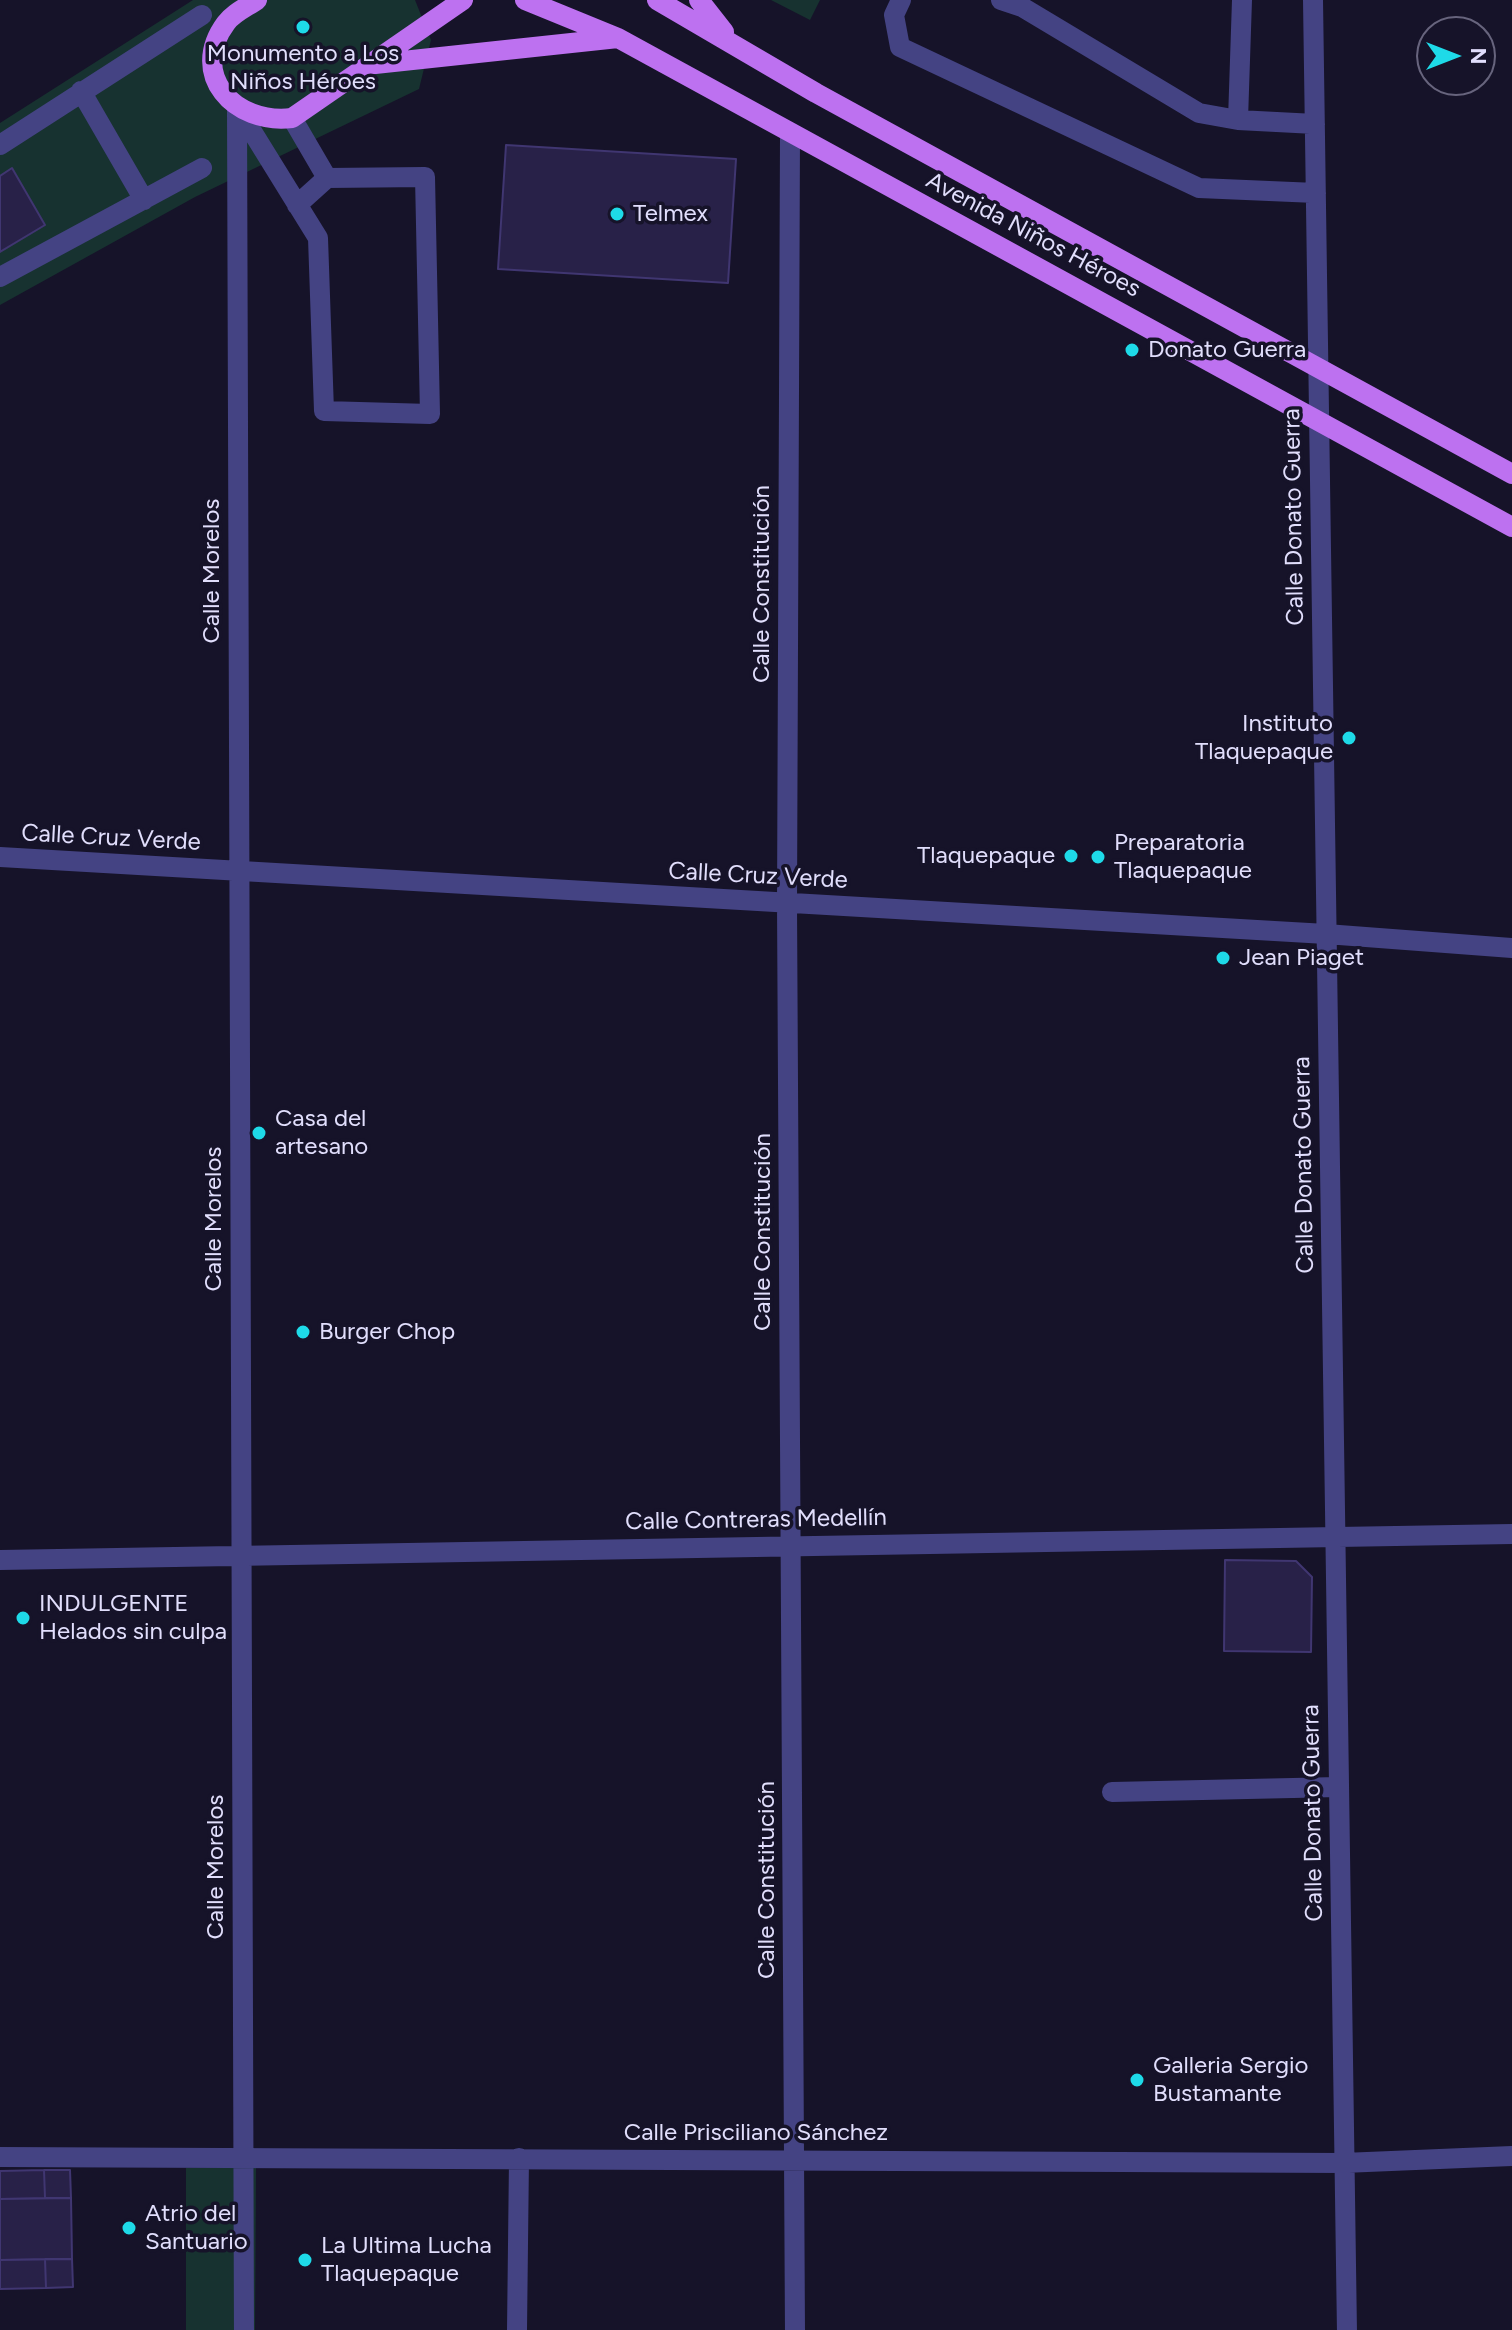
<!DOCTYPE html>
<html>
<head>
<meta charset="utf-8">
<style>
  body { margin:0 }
  #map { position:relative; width:1512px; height:2330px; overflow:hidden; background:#161329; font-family:Figtree,sans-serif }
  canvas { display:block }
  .north { position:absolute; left:1416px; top:16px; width:80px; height:80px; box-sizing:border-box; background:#161329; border:2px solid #67647d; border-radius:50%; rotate:90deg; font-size:22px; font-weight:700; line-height:32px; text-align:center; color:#e1defc }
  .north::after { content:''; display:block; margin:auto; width:28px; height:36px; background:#1edae8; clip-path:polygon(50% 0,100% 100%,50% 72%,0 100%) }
</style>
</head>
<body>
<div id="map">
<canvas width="1512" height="2330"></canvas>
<div class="north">N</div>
</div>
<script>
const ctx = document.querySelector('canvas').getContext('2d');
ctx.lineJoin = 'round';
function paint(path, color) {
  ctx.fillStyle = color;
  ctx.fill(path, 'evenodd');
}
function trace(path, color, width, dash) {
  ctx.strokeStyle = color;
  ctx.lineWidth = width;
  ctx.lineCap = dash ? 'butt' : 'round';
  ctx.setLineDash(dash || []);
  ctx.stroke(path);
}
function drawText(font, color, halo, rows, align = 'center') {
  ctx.font = font + ' Figtree,sans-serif';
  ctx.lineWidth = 7;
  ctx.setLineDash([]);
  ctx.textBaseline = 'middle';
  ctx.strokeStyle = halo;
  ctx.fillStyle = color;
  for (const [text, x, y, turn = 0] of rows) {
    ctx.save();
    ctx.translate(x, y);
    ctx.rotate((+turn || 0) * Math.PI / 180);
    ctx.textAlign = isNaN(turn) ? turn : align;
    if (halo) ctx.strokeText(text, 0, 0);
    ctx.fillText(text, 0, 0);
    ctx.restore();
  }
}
const green = new Path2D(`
  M193,0H415L431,40L419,89L195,197L0,305V123Z
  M771,0H820L810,20Z
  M186,2168H256L255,2330H186Z`);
const building = new Path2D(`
  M506,145L736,159L728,283L498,269Z
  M12,168L45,225L0,252V176Z
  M1225,1560L1296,1561L1312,1577L1311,1652L1224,1651Z
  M44,2170H70L71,2198H45Z
  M44,2170L45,2198L0,2199V2171Z
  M71,2198L72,2259L0,2260V2199Z
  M45,2259H72L73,2287L46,2288Z
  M45,2259L46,2288L0,2289V2260Z`);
const minor = new Path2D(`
  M901,0L894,15L900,47L1199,188L1316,193
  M1001,0L1022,7L1199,113L1238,120L1315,124
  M1313,0L1347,2330
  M81,91L144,200
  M237,107L244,2330
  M237,107L318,238L324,411L430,414L425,177L327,178L297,205
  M292,118L327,178
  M1238,120L1242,0
  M790,135L787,904L795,2330
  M0,145L202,15
  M0,277L202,168
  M0,857L1326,934L1512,948
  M0,1560L1512,1534
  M1112,1792L1338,1787
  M0,2157L1343,2163L1512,2156
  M517,2330L519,2158`);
const major = new Path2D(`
  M257,0C247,7 233,13 226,23C188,74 234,125 292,118L463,0
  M525,0L618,38L1512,527
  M657,0L816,93L1512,474
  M699,0L724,32
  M375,64L618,38`);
const markers = [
  [303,27,8,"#1edae8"],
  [617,214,8,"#1edae8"],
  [1132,350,8,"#1edae8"],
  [1349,738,8,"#1edae8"],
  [1071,856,8,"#1edae8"],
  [1098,857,8,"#1edae8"],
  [1223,958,8,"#1edae8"],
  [259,1133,8,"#1edae8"],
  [303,1332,8,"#1edae8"],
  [23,1618,8,"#1edae8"],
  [1137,2080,8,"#1edae8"],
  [129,2228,8,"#1edae8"],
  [305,2260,8,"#1edae8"]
];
const poiNames = [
  ["Monumento a Los",303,54,"center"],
  ["Niños Héroes",303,82,"center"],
  ["Telmex",633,214],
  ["Donato Guerra",1148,350],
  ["Instituto",1333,724,"right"],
  ["Tlaquepaque",1333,752,"right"],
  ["Preparatoria",1114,843],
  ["Tlaquepaque",1114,871],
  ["Tlaquepaque",1055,856,"right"],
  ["Jean Piaget",1239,958],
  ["Casa del",275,1119],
  ["artesano",275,1147],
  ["Burger Chop",319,1332],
  ["INDULGENTE",39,1604],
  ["Helados sin culpa",39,1632],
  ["Galleria Sergio",1153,2066],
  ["Bustamante",1153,2094],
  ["Atrio del",145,2214],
  ["Santuario",145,2242],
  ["La Ultima Lucha",321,2246],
  ["Tlaquepaque",321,2274]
];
const streetNames = [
  ["Avenida Niños Héroes",1033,235,28],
  ["Calle Donato Guerra",1294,517,-91],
  ["Calle Morelos",212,571,-90],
  ["Calle Constitución",762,584,-90],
  ["Calle Cruz Verde",111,838,3],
  ["Calle Cruz Verde",758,876,3],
  ["Calle Donato Guerra",1304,1165,-91],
  ["Calle Morelos",214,1219,-90],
  ["Calle Constitución",763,1232,-90],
  ["Calle Contreras Medellín",756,1520,-1],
  ["Calle Donato Guerra",1313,1813,-91],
  ["Calle Morelos",216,1867,-90],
  ["Calle Constitución",767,1880,-90],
  ["Calle Prisciliano Sánchez",756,2133]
];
paint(green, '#173230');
paint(building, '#282148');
trace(building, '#403671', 2);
trace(minor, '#444383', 20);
trace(major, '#bd71f0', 20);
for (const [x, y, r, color] of markers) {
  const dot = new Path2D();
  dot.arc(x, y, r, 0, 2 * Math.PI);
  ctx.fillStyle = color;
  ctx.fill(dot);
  trace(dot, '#161329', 3);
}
drawText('24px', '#e1defc', '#161329', poiNames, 'left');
drawText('24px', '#e1defc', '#161329', streetNames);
</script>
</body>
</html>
